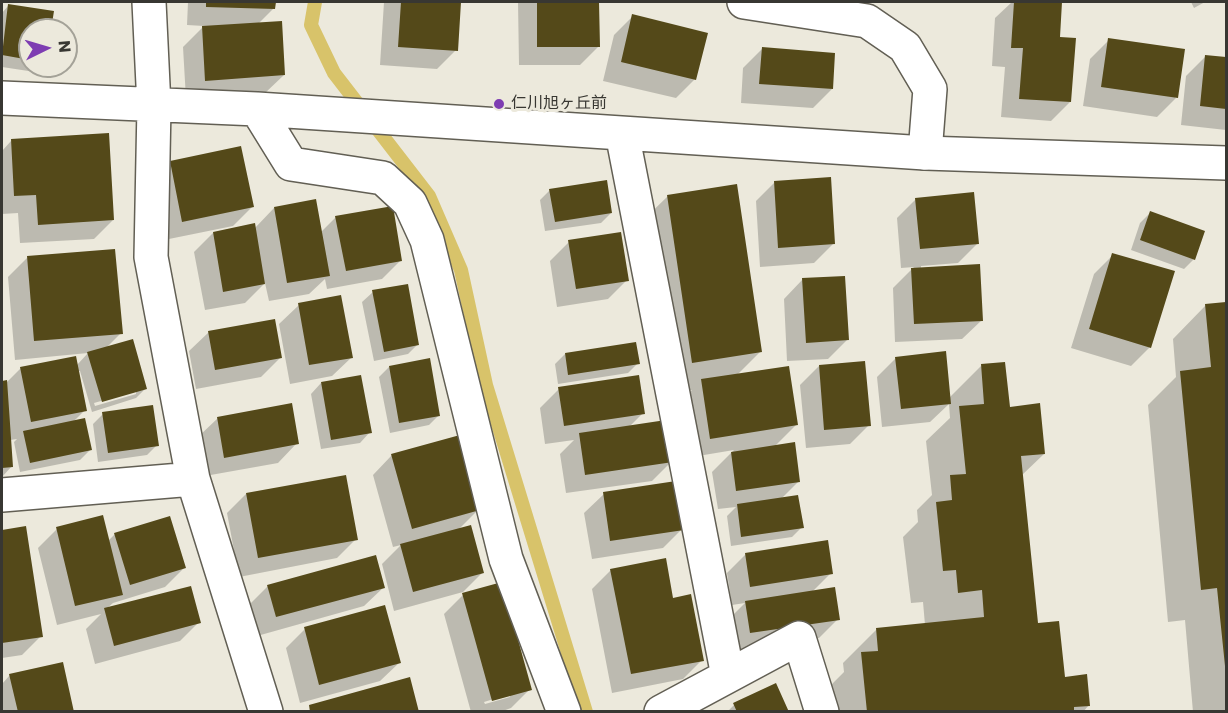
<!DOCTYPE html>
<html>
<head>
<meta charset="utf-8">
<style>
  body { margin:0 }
  #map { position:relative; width:1228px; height:713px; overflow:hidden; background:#ece9dc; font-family:Poppins,sans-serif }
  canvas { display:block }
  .frame { position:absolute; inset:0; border:3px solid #383732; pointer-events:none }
  .north { position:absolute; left:18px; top:18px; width:60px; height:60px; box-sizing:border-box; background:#ece9dc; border:2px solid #a4a298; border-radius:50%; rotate:85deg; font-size:16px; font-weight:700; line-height:24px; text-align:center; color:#383732 }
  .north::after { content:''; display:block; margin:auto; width:21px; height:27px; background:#7e3db2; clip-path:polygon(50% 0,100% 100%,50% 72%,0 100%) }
</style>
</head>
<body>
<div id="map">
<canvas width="1228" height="713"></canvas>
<div class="frame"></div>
<div class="north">N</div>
</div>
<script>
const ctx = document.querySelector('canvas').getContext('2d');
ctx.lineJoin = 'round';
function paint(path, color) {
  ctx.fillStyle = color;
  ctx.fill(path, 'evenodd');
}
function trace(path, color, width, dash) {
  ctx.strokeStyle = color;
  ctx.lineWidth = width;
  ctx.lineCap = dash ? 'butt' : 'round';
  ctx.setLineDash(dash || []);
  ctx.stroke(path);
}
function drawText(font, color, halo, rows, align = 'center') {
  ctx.font = font + ' Poppins,"Noto Sans JP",sans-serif';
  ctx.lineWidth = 6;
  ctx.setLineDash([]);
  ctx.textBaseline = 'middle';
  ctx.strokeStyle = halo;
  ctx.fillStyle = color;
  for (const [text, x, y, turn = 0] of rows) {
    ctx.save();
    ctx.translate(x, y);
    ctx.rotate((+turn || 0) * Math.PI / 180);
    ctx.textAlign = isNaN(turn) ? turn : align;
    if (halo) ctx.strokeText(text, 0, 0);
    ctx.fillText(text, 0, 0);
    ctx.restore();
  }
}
const shadow = new Path2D(`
  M188,2H274V8L258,24L284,75L264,94L186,99L183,47L204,26L187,25Z
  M384,2H459L456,50L437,69L380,65Z
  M518,2H598L599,46L580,65H519Z
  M1012,2H1061L1059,38L1070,102L1051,121L1001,117L1005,67L992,66L995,18Z
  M1191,2H1205L1194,8Z
  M8,6L50,30H30V66H40L35,72L2,67V13Z
  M633,16L695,79L676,98L603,81L614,35Z
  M1109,40L1176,98L1157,117L1083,106L1090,59Z
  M762,49L832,89L813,108L741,103L743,68Z
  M1205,57L1226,59V130L1181,125L1186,76Z
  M11,141L113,220L94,239L20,243L18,213L2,214V151Z
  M171,162L252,207L233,226L164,240L152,182Z
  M775,182L833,244L814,263L760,267L756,201Z
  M550,190L611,213L601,223L545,231L540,200Z
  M668,196L761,351L737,375L796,425L774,447L799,481L781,499L802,527L792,537L731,546L727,516L736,507L718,509L712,472L734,450L692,457L683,399L692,390L659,395L634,229Z
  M916,199L977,244L958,263L921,266V269L982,320L962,339L895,342L893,288L914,267L901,268L897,218Z
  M274,208L321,232L336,217L401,260L382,279L327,289L325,279L309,294L269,301L265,283L245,303L205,310L194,252L213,233L254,229Z
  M1150,213L1194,259L1184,269L1131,250L1140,223Z
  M569,242L627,280L608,299L557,307L550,261Z
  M1113,255L1150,347L1131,366L1071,348L1094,274Z
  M27,258L121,333L106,348L146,388L136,398L92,412L80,371H78L85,410L73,422L90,450L80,460L20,472L14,442L17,439L10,440L12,466L2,477V382H5V384L21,368L77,365L88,353L15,360L8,277ZM136,391V394L95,406L94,403Z
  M803,279L847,340L828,359L787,361L784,299Z
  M373,292L418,344L408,354L374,361L362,302Z
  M1226,303V712H1193L1185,620L1168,622L1148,405L1176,377L1173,339L1206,305Z
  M299,305L352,357L332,376L290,384L279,324Z
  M209,332L280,358L261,377L196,389L189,351Z
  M565,354L638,363L628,373L558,384L555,364Z
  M896,358L949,398L981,366L1008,408L1044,454L1021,476L1037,625L1063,679L1089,705L1083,712H831L829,687L844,672L843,663L876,630L925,625L923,602L911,603L903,537L918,522L917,510L932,495L926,441L950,418L949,404L930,422L882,427L877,377Z
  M819,366L869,425L850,444L806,448L800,385Z
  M389,367L439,415L429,425L390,433L379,377Z
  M321,383L370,432L360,443L321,449L311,394Z
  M559,389L643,413L629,427L671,462L652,481L566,493L560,454L574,440L545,444L540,408Z
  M103,414L157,445L147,455L98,462L93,424Z
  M218,418L297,443L278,463L205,476L198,437Z
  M392,455L478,510L458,530L482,573L463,592L394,611L382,564L401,545L393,547L373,475Z
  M246,494L356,539L337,558L239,577L227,513Z
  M604,494L682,529L663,548L592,559L584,513Z
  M24,528L41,636L22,655L2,658V531Z
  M57,529L108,541L115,534L184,568L165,587L113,603L106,609L199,622L180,641L95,664L86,629L101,614L57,625L38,548Z
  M746,554L831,573L812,592L838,619L819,638L732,652L727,621L745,603L732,605L727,573Z
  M611,570L702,660L683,679L612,693L592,589Z
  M268,586L384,587L364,606L257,636L249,605Z
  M463,595L530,689L511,708L500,712H471L444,614ZM510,694V697L485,704L484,702Z
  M305,629L400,662L380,681L300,703L286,648Z
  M10,675L73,712H2V684Z
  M775,685L787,712H727L734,705Z`);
const stream = new Path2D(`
  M315,2L311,25L334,73L429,196L461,270L486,385L586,712`);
const building = new Path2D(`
  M206,2H276L275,9L206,7Z
  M401,2H461L458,51L398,47Z
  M537,2H599L600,47H537Z
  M1014,2H1062L1060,37L1076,38L1071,102L1019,99L1023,48H1011Z
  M8,4L54,11L51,30H30V60L2,55Z
  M632,14L708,33L696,80L621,62Z
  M282,21L285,75L205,81L202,26Z
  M1108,38L1185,49L1178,98L1101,87Z
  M762,47L835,53L833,89L759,84Z
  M1205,55L1226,57V109L1200,106Z
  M109,133L114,220L38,225L36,195L14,196L11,139Z
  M241,146L254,207L182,222L170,161Z
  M831,177L835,244L778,248L774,181Z
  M607,180L612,213L555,222L549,189Z
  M737,184L762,352L692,363L667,195Z
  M974,192L979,244L920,249L915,198Z
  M316,199L330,276L287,283L274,207Z
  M393,206L402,261L346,271L335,216Z
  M1150,211L1205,231L1195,260L1140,240Z
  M255,223L265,284L223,292L213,232Z
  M621,232L629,281L576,289L568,240Z
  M115,249L123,334L34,341L27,256Z
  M1112,253L1175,271L1151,348L1089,329Z
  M980,264L983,321L914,324L911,268Z
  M845,276L849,340L806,343L802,278Z
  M408,284L419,345L384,352L372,290Z
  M341,295L353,358L309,365L298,303Z
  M1226,302V666H1225L1217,588L1201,590L1180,371L1211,367L1205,304Z
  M275,319L282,358L215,370L208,331Z
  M133,339L147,389L102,402L87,352Z
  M636,342L640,364L568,375L565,353Z
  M946,351L951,404L901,409L895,357Z
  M76,356L87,411L31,422L20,367Z
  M430,358L440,416L399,423L389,366Z
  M865,361L871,426L824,430L819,365Z
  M1005,362L1010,407L1040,403L1045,454L1021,456L1038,623L1059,621L1065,677L1087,674L1090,706L1074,707V712H867L861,652L878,651L876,628L984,617L982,590L958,593L956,570L943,571L936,502L952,500L950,475L966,474L959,406L984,404L981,364Z
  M789,366L798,425L710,439L701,379Z
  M361,375L372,433L331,440L321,382Z
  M639,375L645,414L564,426L558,387Z
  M7,380L13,467L2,468V381Z
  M292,403L299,444L224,458L217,417Z
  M153,405L159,446L108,453L102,412Z
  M85,418L92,450L30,463L23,431Z
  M666,420L673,462L585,475L579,433Z
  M460,435L480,510L412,529L391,454Z
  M795,442L800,482L736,491L731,452Z
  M346,475L358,540L258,558L246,493Z
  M676,481L684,530L610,541L603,492Z
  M798,495L804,528L741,537L737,504Z
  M103,515L123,595L75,606L56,527Z
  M170,516L186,568L130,585L114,533Z
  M471,525L484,573L413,592L400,544Z
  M26,526L43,637L2,643V530Z
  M828,540L833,574L750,587L745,553Z
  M376,555L385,588L276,617L267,585Z
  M666,558L673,598L691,594L704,661L631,674L610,569Z
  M502,582L532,690L492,701L462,593Z
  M191,586L201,623L114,646L104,608Z
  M835,587L840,620L750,633L745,601Z
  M385,605L401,663L319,685L304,627Z
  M63,662L74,712H18L9,674Z
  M410,677L419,712H310L309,705Z
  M776,683L789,712H737L733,703Z`);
const minor = new Path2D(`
  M149,2L154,106L151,257L193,479L266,712
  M2,98L257,109L925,153L1226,163
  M257,109L291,164L383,178L410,203L427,240L506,559L564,712
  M622,133L728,676
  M2,495L193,479
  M661,712L799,638L822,712`);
const tertiary = new Path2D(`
  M744,2L867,21L905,47L930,89L925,153`);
const markers = [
  [499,104,6,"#7e3db2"]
];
const poiNames = [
  ["仁川旭ヶ丘前",511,104]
];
paint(shadow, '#0003');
trace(stream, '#d8c36a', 14);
paint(building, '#544919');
trace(minor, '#625f54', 36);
trace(tertiary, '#625f54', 36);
trace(minor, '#fff', 33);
trace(tertiary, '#fff', 33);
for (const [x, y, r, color] of markers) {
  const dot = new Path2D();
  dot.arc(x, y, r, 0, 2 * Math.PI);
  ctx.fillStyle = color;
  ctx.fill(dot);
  trace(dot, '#ece9dc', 2);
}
drawText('16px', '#383732', '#ece9dc', poiNames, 'left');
</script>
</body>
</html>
